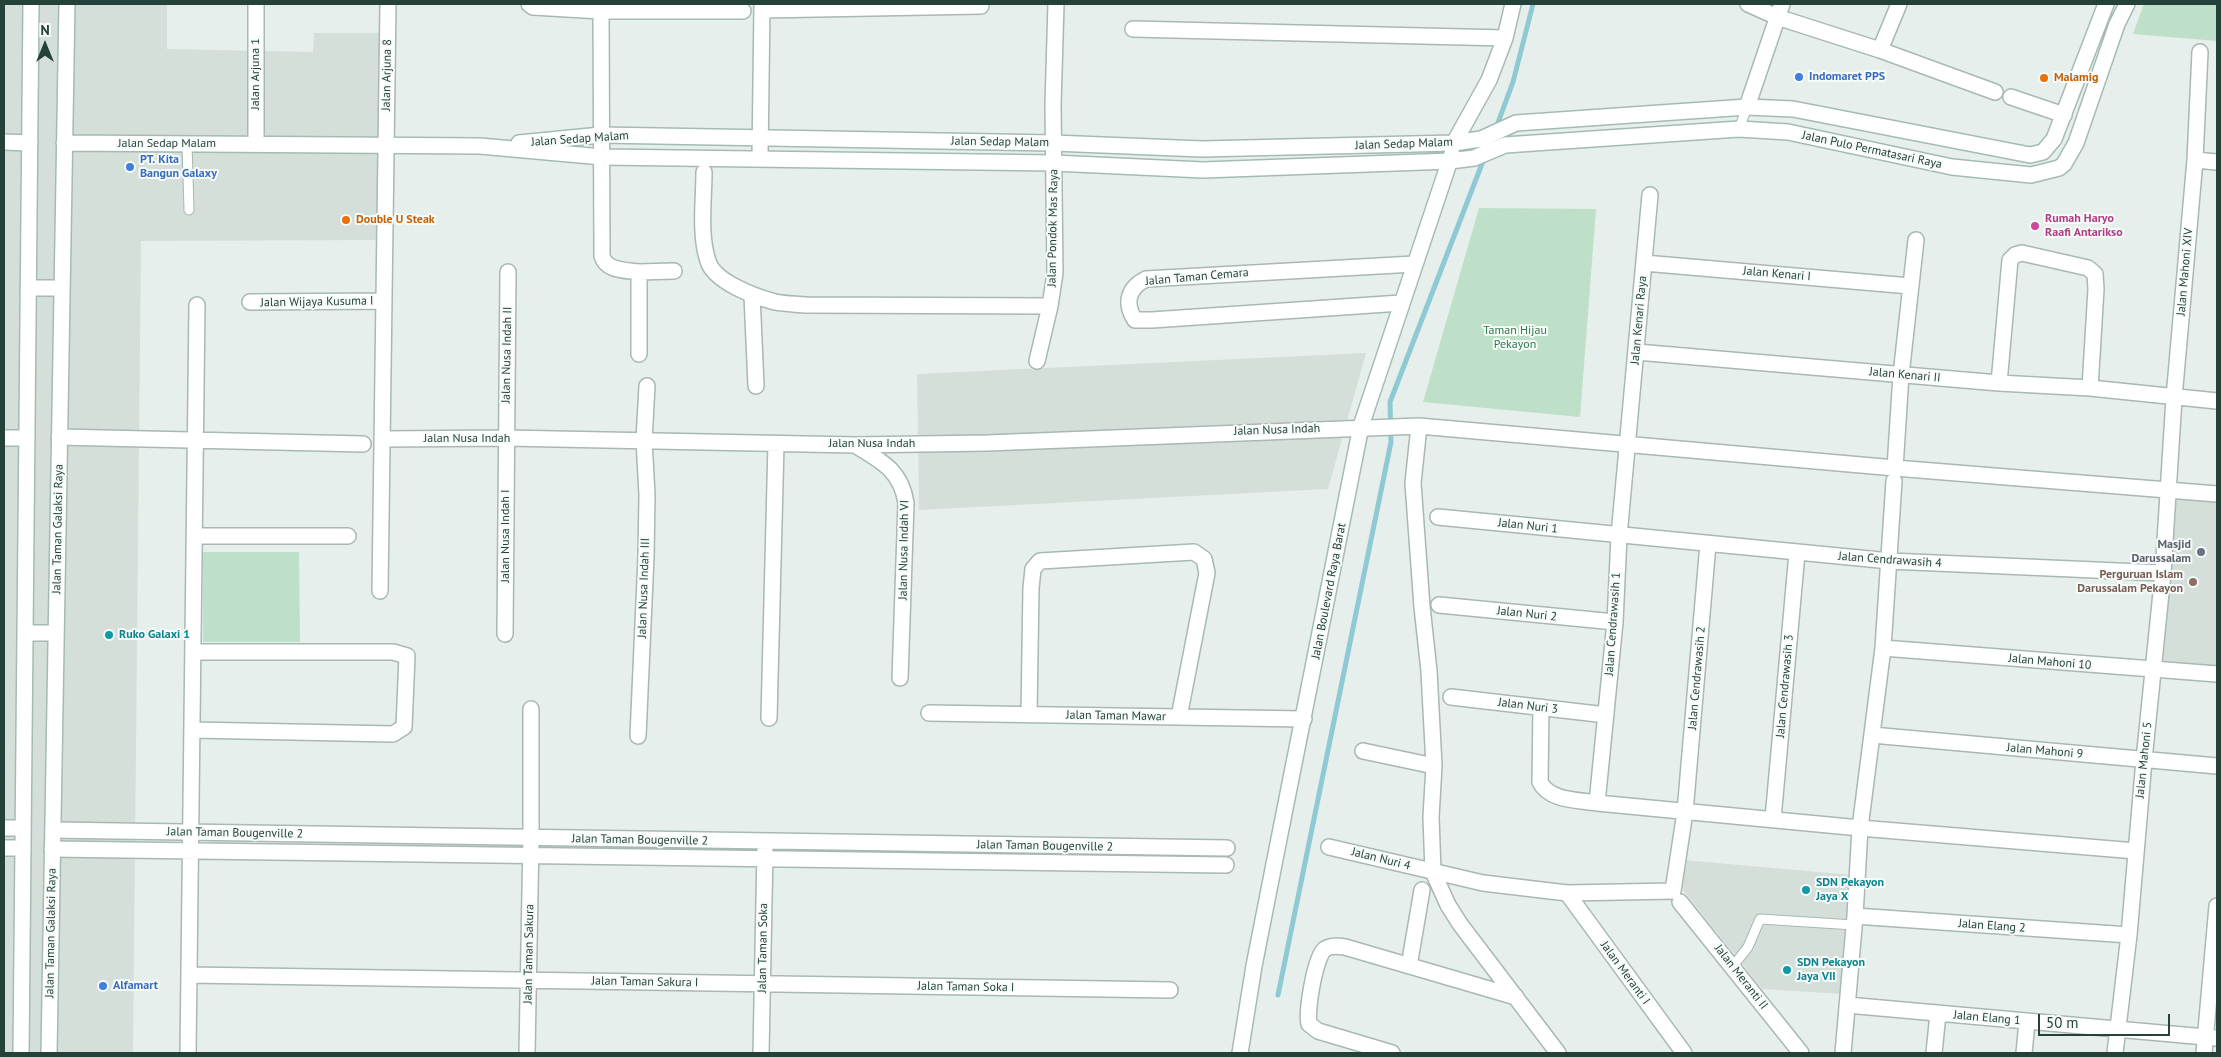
<!DOCTYPE html>
<html>
<head>
<meta charset="utf-8">
<style>
  body { margin:0 }
  #map { position:relative; width:2221px; height:1057px; overflow:hidden; background:#e6efeb; font-family:"PT Sans",sans-serif }
  canvas { display:block }
  .frame { position:absolute; inset:0; border:5px solid #24423a; pointer-events:none }
  .north { position:absolute; left:20px; top:20px; width:50px; height:50px; -webkit-text-stroke:4px #f7fbf9; paint-order:stroke; rotate:0deg; font-size:14px; font-weight:700; line-height:20px; text-align:center; color:#24423a }
  .north::after { content:''; display:block; margin:auto; width:18px; height:22px; background:#24423a; clip-path:polygon(50% 0,100% 100%,50% 72%,0 100%) }
  .scale { position:absolute; left:2038px; top:1014px; width:132px; height:22px; box-sizing:border-box; border:2px solid #24423a; border-top:0; padding-left:6px; font-size:15px; line-height:18px; white-space:nowrap; color:#24423a; -webkit-text-stroke:4px #f7fbf9; paint-order:stroke }
</style>
</head>
<body>
<div id="map">
<canvas width="2221" height="1057"></canvas>
<div class="frame"></div>
<div class="north">N</div>
<div class="scale">50 m</div>
</div>
<script>
const ctx = document.querySelector('canvas').getContext('2d');
ctx.lineJoin = 'round';
function paint(path, color) {
  ctx.fillStyle = color;
  ctx.fill(path, 'evenodd');
}
function trace(path, color, width, dash) {
  ctx.strokeStyle = color;
  ctx.lineWidth = width;
  ctx.lineCap = dash ? 'butt' : 'round';
  ctx.setLineDash(dash || []);
  ctx.stroke(path);
}
function drawText(font, color, halo, rows, align = 'center') {
  ctx.font = font + ' "PT Sans",sans-serif';
  ctx.lineWidth = 4;
  ctx.setLineDash([]);
  ctx.textBaseline = 'middle';
  ctx.strokeStyle = halo;
  ctx.fillStyle = color;
  for (const [text, x, y, turn = 0] of rows) {
    ctx.save();
    ctx.translate(x, y);
    ctx.rotate((+turn || 0) * Math.PI / 180);
    ctx.textAlign = isNaN(turn) ? turn : align;
    if (halo) ctx.strokeText(text, 0, 0);
    ctx.fillText(text, 0, 0);
    ctx.restore();
  }
}
const built = new Path2D(`
  M4,4H167V49L313,52L314,33H383L380,240L141,241L133,1053H4Z
  M1366,353L1328,489L919,510L917,374Z
  M2174,496L2217,499V668L2163,664Z
  M1684,860L1852,875L1842,994L1762,989L1683,890Z`);
const green = new Path2D(`
  M2144,4H2217V41L2133,34Z
  M1479,208L1596,209L1580,417L1423,402Z
  M203,552H299L300,642H203Z`);
const stream = new Path2D(`
  M1496,128L1513,82L1533,4
  M1278,995L1391,442L1390,402L1485,156`);
const lane = new Path2D(`
  M1739,129L1747,107
  M187,144L189,210
  M1733,966L1748,947L1760,919L1854,925`);
const street = new Path2D(`
  M529,4L533,7L601,11L602,256C606,271 625,270 639,272V354
  M1748,4L1777,17L1880,50L1995,92
  M762,10L981,6
  M601,11H743
  M1133,29L1505,38
  M1880,50L1899,4
  M2011,97L2064,115
  M1747,107L1782,4
  M4,142L30,143
  M1454,143L1489,80L1505,38L1513,4
  M256,144V4
  M760,158L762,4
  M2195,160L2217,162
  M704,172C704,200 699,234 708,261C714,282 756,297 775,302C785,304 796,304 806,305L1050,306
  M1644,263L1910,286
  M639,272L674,271
  M752,295L756,386
  M250,302L384,301
  M1401,303L1152,320H1135C1124,303 1128,288 1146,279L1414,264
  M1637,352L1999,383L2090,388L2217,401
  M1037,361L1050,306L1055,273L1053,105L1056,4
  M1999,383L2010,260L2015,255L2022,253L2088,268L2095,274L2096,289L2090,388
  M1419,426L1413,483L1422,607L1429,671L1434,766L1431,817L1433,872L1448,905L1460,924L1558,1053
  M59,437L363,444
  M4,438H27
  M383,439L506,438L855,445L987,443L1419,426L1895,468L2217,494
  M855,445C881,461 901,470 906,503L900,678
  M1895,468L1901,375L1916,240
  M1438,517L1890,561L2163,573
  M195,536H348
  M380,591L388,4
  M1439,605L1615,622
  M505,634L508,272
  M1883,648L2217,674
  M1451,697L1606,715
  M1541,707L1540,782C1549,801 1579,800 1597,803L1860,828L2136,851
  M929,713L1304,719
  M1029,715L1031,588L1033,569L1040,561L1194,552L1204,559L1207,573L1179,717
  M769,718L776,444
  M193,730L393,734L404,727L407,656L393,652H194
  M1872,735L2217,766
  M638,736L646,557L647,495L644,440L647,386
  M1363,751L1434,766
  M1597,803L1615,622L1619,536L1650,195
  M1773,819L1797,553
  M4,828H23
  M53,830L1227,848
  M1329,847L1483,883L1567,893L1673,891L1685,812L1708,544
  M4,848H23
  M52,849L1226,865
  M1567,893L1684,1053
  M1680,902L1801,1053
  M1855,916L2129,935
  M1409,966L1422,890
  M189,975L1170,990
  M1847,1005L2217,1038
  M188,1053L197,305
  M527,1053L531,838V709
  M761,1053L765,850
  M1392,1053L1318,1031L1309,1024C1306,1012 1315,956 1325,949C1331,945 1338,946 1345,947L1516,997
  M1843,1053L1855,916L1860,828L1883,648L1894,481
  M1934,1053L1938,1014
  M2024,1053L2027,1022
  M2115,1053L2129,935L2144,760L2163,573L2174,398L2195,160L2200,52
  M2204,1053L2217,906`);
const secondary = new Path2D(`
  M64,143L480,146L602,157L1054,163L1203,170L1450,161L1474,158L1505,145L1739,129L1788,132L1952,167L2031,175L2059,168L2064,164L2076,143L2117,24L2127,4
  M519,143L601,135L1053,143L1202,149L1454,143L1481,139L1516,123L1747,107L1793,109L2030,155L2043,152L2054,139L2106,4
  M28,288H62
  M25,633H56
  M21,1053L31,4
  M49,1053L67,4
  M1240,1053L1254,966L1276,854L1361,426L1452,154`);
const markers = [
  [1799,77,5,"#3f7fe0"],
  [2044,78,5,"#e8710a"],
  [130,167,5,"#3f7fe0"],
  [346,220,5,"#e8710a"],
  [2035,226,5,"#d1479c"],
  [2201,552,5,"#6b7280"],
  [2193,582,5,"#8d6e63"],
  [109,635,5,"#0f9aa8"],
  [1806,890,5,"#0f9aa8"],
  [1787,970,5,"#0f9aa8"],
  [103,986,5,"#3f7fe0"]
];
const streetNames = [
  ["Jalan Arjuna 1",256,74,-90],
  ["Jalan Arjuna 8",387,75,-89],
  ["Jalan Sedap Malam",580,139,-4],
  ["Jalan Sedap Malam",1000,142,1],
  ["Jalan Sedap Malam",167,144],
  ["Jalan Sedap Malam",1404,144,-2],
  ["Jalan Pulo Permatasari Raya",1872,150,12],
  ["Jalan Pondok Mas Raya",1053,228,-89],
  ["Jalan Mahoni XIV",2185,272,-85],
  ["Jalan Kenari I",1777,274,5],
  ["Jalan Taman Cemara",1197,277,-5],
  ["Jalan Wijaya Kusuma I",317,302,-1],
  ["Jalan Kenari Raya",1639,320,-85],
  ["Jalan Nusa Indah II",507,355,-89],
  ["Jalan Kenari II",1905,375,5],
  ["Jalan Nusa Indah",1277,430,-2],
  ["Jalan Nusa Indah",467,439],
  ["Jalan Nusa Indah",872,444],
  ["Jalan Nuri 1",1528,526,6],
  ["Jalan Taman Galaksi Raya",58,529,-89],
  ["Jalan Nusa Indah I",506,536,-90],
  ["Jalan Nusa Indah VI",904,550,-89],
  ["Jalan Cendrawasih 4",1890,560,4],
  ["Jalan Nusa Indah III",644,588,-88],
  ["Jalan Boulevard Raya Barat",1329,591,-79],
  ["Jalan Nuri 2",1527,614,6],
  ["Jalan Cendrawasih 1",1613,624,-86],
  ["Jalan Mahoni 10",2050,662,5],
  ["Jalan Cendrawasih 2",1697,678,-85],
  ["Jalan Cendrawasih 3",1785,686,-85],
  ["Jalan Nuri 3",1528,706,7],
  ["Jalan Taman Mawar",1116,716,1],
  ["Jalan Mahoni 9",2045,751,5],
  ["Jalan Mahoni 5",2144,760,-84],
  ["Jalan Taman Bougenville 2",235,833,1],
  ["Jalan Taman Bougenville 2",640,840,1],
  ["Jalan Taman Bougenville 2",1045,846,1],
  ["Jalan Nuri 4",1381,859,14],
  ["Jalan Elang 2",1992,926,4],
  ["Jalan Taman Galaksi Raya",51,933,-89],
  ["Jalan Taman Soka",763,948,-89],
  ["Jalan Taman Sakura",529,954,-89],
  ["Jalan Meranti I",1625,973,54],
  ["Jalan Meranti II",1741,977,52],
  ["Jalan Taman Sakura I",645,982,1],
  ["Jalan Taman Soka I",966,987,1],
  ["Jalan Elang 1",1987,1018,5]
];
const shopNames = [
  ["Indomaret PPS",1809,77],
  ["PT. Kita",140,160],
  ["Bangun Galaxy",140,174],
  ["Alfamart",113,986]
];
const foodNames = [
  ["Malamig",2054,78],
  ["Double U Steak",356,220]
];
const hotelNames = [
  ["Rumah Haryo",2045,219],
  ["Raafi Antarikso",2045,233]
];
const parkNames = [
  ["Taman Hijau",1515,331],
  ["Pekayon",1515,345]
];
const worshipNames = [
  ["Masjid",2191,545],
  ["Darussalam",2191,559]
];
const educationNames = [
  ["Perguruan Islam",2183,575],
  ["Darussalam Pekayon",2183,589]
];
const cultureNames = [
  ["Ruko Galaxi 1",119,635],
  ["SDN Pekayon",1816,883],
  ["Jaya X",1816,897],
  ["SDN Pekayon",1797,963],
  ["Jaya VII",1797,977]
];
paint(built, '#d4dfda');
paint(green, '#bfe0c8');
trace(stream, '#8ec9d4', 5);
trace(lane, '#a8b8b2', 11);
trace(street, '#a8b8b2', 18);
trace(secondary, '#a4bbb3', 18);
trace(lane, '#fff', 9);
trace(street, '#fff', 15);
trace(secondary, '#fff', 15);
for (const [x, y, r, color] of markers) {
  const dot = new Path2D();
  dot.arc(x, y, r, 0, 2 * Math.PI);
  ctx.fillStyle = color;
  ctx.fill(dot);
  trace(dot, '#f7fbf9', 2);
}
drawText('12px', '#24423a', '#f7fbf9', streetNames);
drawText('bold 12px', '#366cbe', '#f7fbf9', shopNames, 'left');
drawText('bold 12px', '#c56008', '#f7fbf9', foodNames, 'left');
drawText('bold 12px', '#b23c85', '#f7fbf9', hotelNames, 'left');
drawText('12px', '#2d7a4b', '#f7fbf9', parkNames);
drawText('bold 12px', '#5b616d', '#f7fbf9', worshipNames, 'right');
drawText('bold 12px', '#785e54', '#f7fbf9', educationNames, 'right');
drawText('bold 12px', '#0d838f', '#f7fbf9', cultureNames, 'left');
</script>
</body>
</html>
